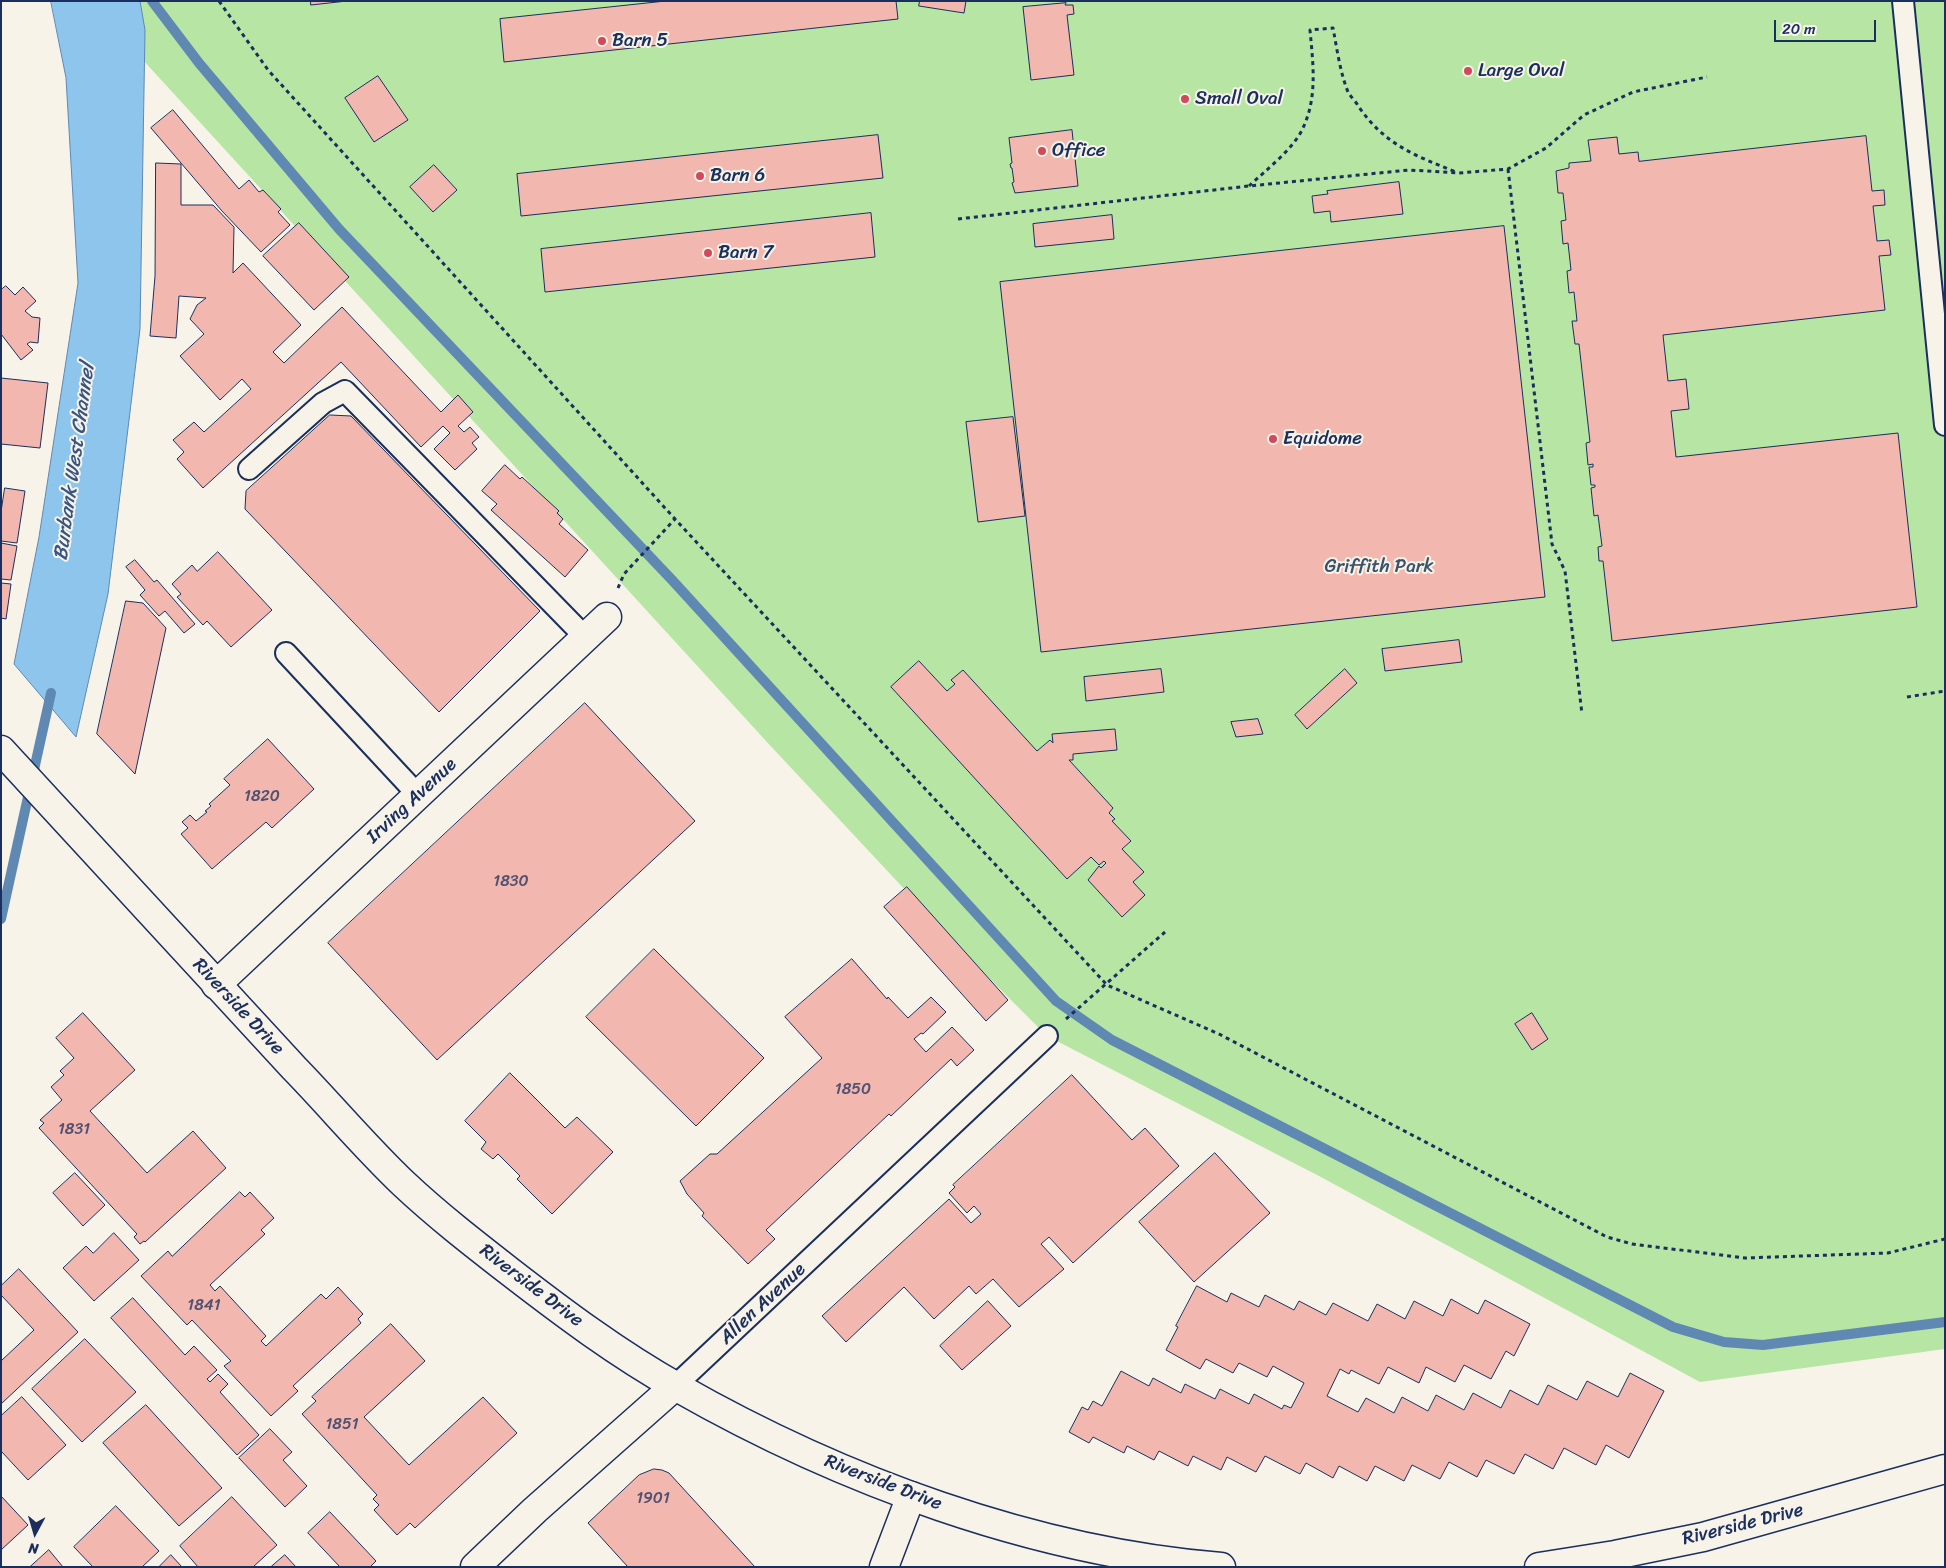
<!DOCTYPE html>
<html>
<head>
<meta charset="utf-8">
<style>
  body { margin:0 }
  #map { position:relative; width:1946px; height:1568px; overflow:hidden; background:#f7f3e8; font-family:Sriracha,sans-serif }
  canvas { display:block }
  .frame { position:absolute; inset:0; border:2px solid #1b2f5e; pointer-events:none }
  .north { position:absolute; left:10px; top:1508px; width:50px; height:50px; -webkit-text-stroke:4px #f7f3e8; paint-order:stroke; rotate:186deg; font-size:14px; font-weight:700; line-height:20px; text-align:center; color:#1b2f5e }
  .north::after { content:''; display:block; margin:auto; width:18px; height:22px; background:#1b2f5e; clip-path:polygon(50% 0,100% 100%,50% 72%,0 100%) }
  .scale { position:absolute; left:1774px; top:20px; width:102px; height:22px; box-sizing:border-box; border:2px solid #1b2f5e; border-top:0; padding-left:6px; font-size:15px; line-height:18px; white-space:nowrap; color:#1b2f5e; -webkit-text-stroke:4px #f7f3e8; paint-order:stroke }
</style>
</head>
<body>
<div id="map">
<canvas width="1946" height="1568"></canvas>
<div class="frame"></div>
<div class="north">N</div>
<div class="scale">20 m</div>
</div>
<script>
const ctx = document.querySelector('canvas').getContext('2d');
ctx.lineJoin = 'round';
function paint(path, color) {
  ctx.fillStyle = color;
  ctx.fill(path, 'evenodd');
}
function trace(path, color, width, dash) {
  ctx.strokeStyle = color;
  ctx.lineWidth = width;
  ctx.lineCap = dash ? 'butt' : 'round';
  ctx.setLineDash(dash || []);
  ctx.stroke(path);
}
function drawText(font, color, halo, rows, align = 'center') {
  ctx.font = font + ' Sriracha,sans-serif';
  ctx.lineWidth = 4;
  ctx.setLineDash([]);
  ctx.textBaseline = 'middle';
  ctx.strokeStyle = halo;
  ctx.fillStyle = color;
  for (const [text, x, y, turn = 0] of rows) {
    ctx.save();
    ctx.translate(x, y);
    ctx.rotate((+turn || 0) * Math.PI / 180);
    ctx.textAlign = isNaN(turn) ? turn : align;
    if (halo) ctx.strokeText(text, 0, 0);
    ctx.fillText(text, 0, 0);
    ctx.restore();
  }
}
const green = new Path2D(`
  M89,1H1945V1349L1700,1382L1319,1176L1047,1036L964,953L766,741Z`);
const water = new Path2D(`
  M51,1H140L145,30L140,329L108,594L76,737L14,664L39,537L78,283L66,78Z`);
const stream = new Path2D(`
  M152,1L199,63L339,229L673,581L1056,1001L1112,1040L1673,1327L1724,1342L1763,1345L1945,1322
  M1,919L51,693`);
const building = new Path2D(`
  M311,1H347L311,5Z
  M666,1H896L898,19L504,62L500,19Z
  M920,1H966L964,13L919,6Z
  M1066,3L1065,5H1073L1074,14L1067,15L1074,75L1031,80L1023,7Z
  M378,76L408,120L374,142L345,98Z
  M173,110L239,189L249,180L259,192L263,190L281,209L278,212L290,225L261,252L222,211L151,128Z
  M1072,130L1078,186L1015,193L1012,183L1014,182L1012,168H1011L1010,164L1012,163L1009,138Z
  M878,135L883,178L521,216L517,174Z
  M1866,136L1872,191L1884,190L1885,205L1873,206L1877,241L1889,240L1891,255L1879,256L1885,310L1663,335L1668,381L1686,379L1689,409L1671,411L1676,457L1898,433L1917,607L1612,641L1603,561H1599L1598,547L1602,546L1598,515L1594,516L1591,488L1595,487V485H1591L1589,467H1593V464L1588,465L1586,443L1590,442L1579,344H1575L1572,321H1577L1574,292L1569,293L1567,271L1571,270L1568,243L1563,244L1561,221L1566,220L1563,193H1558L1556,171L1569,168V163L1591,161L1588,140L1617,137L1619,154L1638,152L1639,161Z
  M156,163L181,164V205H213L234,227L233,273L243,263L301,325L273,352L284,363L342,307L441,412L458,395L473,412L458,426L464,432L470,427L479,437L472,443L477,449L455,470L434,449L450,433L443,426L421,447L341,362L203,488L177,459L184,452L173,440L194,422L204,432L251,389L242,379L220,400L180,356L204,334L190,319L197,305L206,298L179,296L176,338L150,336L155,276Z
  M434,165L457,190L433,212L410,187Z
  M1399,182L1403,214L1331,222L1330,211L1314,213L1312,196L1328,194L1327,191Z
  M871,213L875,257L545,292L541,249Z
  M1112,215L1114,239L1035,247L1033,224Z
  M299,223L349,277L314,310L263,256Z
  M1504,226L1545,597L1041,652L1000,282Z
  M6,286L15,295L23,287L36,301L25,311L32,317L40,318L38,343L30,342L27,344L33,350L21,360L1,334V290Z
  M1,378L48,383L40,448L1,444Z
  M330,415L351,416L540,611L439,712L245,509L246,491Z
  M1013,417L1025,516L978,522L966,422Z
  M505,465L520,479L522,477L559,511L557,513L563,519L559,524L588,550L565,577L491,510L497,504L482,491Z
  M5,488L25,491L17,543L1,541V512Z
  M1,543L17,546L11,580L1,579Z
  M218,552L272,610L231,647L207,621L203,625L177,597L181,594L172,584L192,565L197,571Z
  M135,560L154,582L157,580L195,624L184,633L165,611L159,616L140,595L145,590L126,567Z
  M1,583L11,584L6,619L1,618Z
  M126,601L143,603L166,628L135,774L97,734Z
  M1459,640L1462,662L1385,671L1382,649Z
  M919,661L947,691L955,684L951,680L963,670L1037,751L1050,740L1053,743L1052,734L1115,729L1117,750L1073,754V760H1069L1113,808L1109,813L1115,819L1112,821L1131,841L1122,849L1144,872L1133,882L1145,895L1122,917L1088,880L1099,866L1101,868L1106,863L1104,861L1099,865L1091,857L1067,879L891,687Z
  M1161,669L1164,692L1086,701L1084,677Z
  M1345,669L1357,683L1307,729L1295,715Z
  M585,703L695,821L437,1060L328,943Z
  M1258,719L1263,734L1236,737L1231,722Z
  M268,739L314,789L272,828L266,822L212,869L181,834L188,828L182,822L190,815L196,821L207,812L205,811L211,806L209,804L230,785L224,779Z
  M907,887L1008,1000L986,1021L884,907Z
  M654,949L764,1058L696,1126L586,1017Z
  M852,959L887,999L888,997L908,1018L931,997L946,1012L923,1034L921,1033L914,1039L926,1052L952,1027L974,1050L957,1066L951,1059L891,1116L889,1114L766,1230L775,1239L748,1264L702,1216L704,1213L687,1194L680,1181L710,1154H717L822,1058L785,1017Z
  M83,1013L135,1070L90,1111L147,1173L193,1131L226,1168L145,1242L144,1241L140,1244L134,1237L137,1234L39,1128L44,1123L40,1120L62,1100L51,1087L64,1075L60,1071L74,1058L56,1038Z
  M1532,1013L1548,1039L1532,1050L1515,1024Z
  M510,1073L565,1128L577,1117L613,1152L552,1214L517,1179L520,1176L498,1154L493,1159L481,1149L486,1142L465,1121Z
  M1072,1075L1132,1140L1145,1128L1179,1166L1073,1263L1049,1237L1041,1244L1064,1269L1019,1307L993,1279L976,1294L969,1286L934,1319L904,1287L846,1342L822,1316L949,1199L971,1223L981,1214L974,1206L967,1213L949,1193L955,1187L953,1185Z
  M1215,1153L1270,1213L1194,1282L1139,1222Z
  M75,1173L105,1205L83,1226L53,1193Z
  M240,1192L245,1197L250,1192L274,1218L261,1230L265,1234L210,1285L215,1291L220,1286L266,1336L261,1341L266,1346L321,1294L326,1299L338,1287L363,1314L358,1319L361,1323L293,1386L298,1391L271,1416L224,1366L231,1361L192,1320L187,1325L141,1276L168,1251L172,1256Z
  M114,1233L139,1260L94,1301L63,1268L86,1246L93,1253Z
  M19,1269L78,1332L1,1404V1361L34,1330L1,1295V1286Z
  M1197,1286L1227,1302L1231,1293L1259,1307L1265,1295L1294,1310L1299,1301L1326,1315L1333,1303L1368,1321L1377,1304L1405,1319L1414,1301L1443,1316L1451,1299L1478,1314L1485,1300L1530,1324L1514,1356L1506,1351L1491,1379L1464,1365L1455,1382L1426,1367L1419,1383L1388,1367L1379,1384L1351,1370L1349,1374L1340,1369L1327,1396L1358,1412L1366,1398L1394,1413L1402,1397L1428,1411L1436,1395L1464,1410L1473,1393L1501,1408L1510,1390L1538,1405L1548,1385L1577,1400L1587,1381L1618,1397L1630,1373L1664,1391L1629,1458L1606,1445L1596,1465L1564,1448L1553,1469L1525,1454L1514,1474L1486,1460L1477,1477L1449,1462L1440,1479L1412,1465L1404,1481L1375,1466L1367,1481L1339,1466L1333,1478L1306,1463L1300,1474L1265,1456L1256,1472L1227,1457L1221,1470L1193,1456L1188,1466L1159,1451L1154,1460L1127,1446L1124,1453L1093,1437L1089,1443L1069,1432L1082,1407L1088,1410L1093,1401L1102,1406L1121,1371L1149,1386L1153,1378L1181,1393L1185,1384L1215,1399L1220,1389L1249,1404L1254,1394L1282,1409L1284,1405L1291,1408L1304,1383L1273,1366L1267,1377L1239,1363L1233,1373L1206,1359L1200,1369L1166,1350L1178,1327L1176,1326Z
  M133,1298L185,1355L194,1346L217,1370L207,1379L210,1382L218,1374L228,1384L220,1392L259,1435L237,1455L111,1318Z
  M988,1301L1011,1326L962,1370L940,1346Z
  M391,1324L425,1361L364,1417L409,1465L483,1397L517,1433L415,1528L410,1523L397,1535L374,1510L379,1505L373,1499L377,1495L302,1414L316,1401L312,1397Z
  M85,1339L136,1392L82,1442L32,1389Z
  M22,1397L66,1445L28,1480L1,1451V1416Z
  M146,1405L222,1488L179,1526L103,1443Z
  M270,1429L292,1452L283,1460L307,1486L285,1507L239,1458Z
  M654,1469L662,1470L669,1473L755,1567H628L588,1523L639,1475Z
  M1,1496L28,1525L1,1550Z
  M232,1497L277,1545L253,1567H198L180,1546Z
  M116,1506L159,1551L142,1567H93L74,1547Z
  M330,1512L376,1561L370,1567H340L308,1533Z
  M49,1550L63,1567H30Z
  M171,1555L182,1567H159Z
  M285,1555L296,1567H271Z`);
const path = new Path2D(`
  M219,1L268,70L675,519L1107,985L1219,1034L1607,1237L1632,1244L1745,1258L1888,1253L1945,1239
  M1508,169L1552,544L1565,571L1582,714
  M1249,186C1265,171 1293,149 1302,130C1318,98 1313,64 1310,30L1333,28C1337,49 1340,72 1348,92C1351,97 1356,102 1359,107C1385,145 1416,156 1456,172
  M958,219L1249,186L1409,170L1459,173L1508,169L1546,148L1584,115L1633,92L1707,77
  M618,588L624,574L675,519
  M1907,697L1945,691
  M1066,1019L1165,932`);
const service = new Path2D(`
  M1903,1L1945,425
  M249,469L323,403L345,391L585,637
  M286,653L418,795
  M675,1386L1047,1036`);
const minor = new Path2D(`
  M216,985L607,617
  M475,1567L535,1510L675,1386
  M884,1567L911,1496`);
const secondary = new Path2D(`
  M1,750C99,855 196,963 294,1068C331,1106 365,1147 404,1184C437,1215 473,1243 509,1271C562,1312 618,1354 677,1387C840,1480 1034,1552 1221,1567
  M1539,1567L1615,1555L1703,1537L1945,1469`);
const markers = [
  [602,41,5,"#d1495b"],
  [1468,71,5,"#d1495b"],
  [1185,99,5,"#d1495b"],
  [1042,151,5,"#d1495b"],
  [700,176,5,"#d1495b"],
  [708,253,5,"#d1495b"],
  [1273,439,5,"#d1495b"]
];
const numberNames = [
  ["1820",262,797],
  ["1830",511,882],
  ["1850",853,1090],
  ["1831",74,1130],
  ["1841",204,1306],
  ["1851",342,1425],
  ["1901",653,1499]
];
const poiNames = [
  ["Barn 5",612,41],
  ["Large Oval",1478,71],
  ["Small Oval",1195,99],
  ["Office",1052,151],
  ["Barn 6",710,176],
  ["Barn 7",718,253],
  ["Equidome",1283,439]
];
const parkNames = [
  ["Griffith Park",1379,567]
];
const streetNames = [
  ["Irving Avenue",412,801,-43],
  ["Riverside Drive",238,1007,47],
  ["Riverside Drive",531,1286,37],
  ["Allen Avenue",763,1304,-43],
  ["Riverside Drive",883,1483,21],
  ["Riverside Drive",1743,1525,-14]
];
const waterNames = [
  ["Burbank West Channel",75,462,-82]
];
paint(green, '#b6e5a4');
paint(water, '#8dc5ec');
trace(water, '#5f89b3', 1);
trace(stream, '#5f89b3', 10);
paint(building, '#f2b7af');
trace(building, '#1b2f5e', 1);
trace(service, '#1b2f5e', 24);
trace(minor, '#1b2f5e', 31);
trace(secondary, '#1b2f5e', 31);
trace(path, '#1b2f5e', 3, [4, 4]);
trace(service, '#f7f3e8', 20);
trace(minor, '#f7f3e8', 28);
trace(secondary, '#f7f3e8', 28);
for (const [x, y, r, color] of markers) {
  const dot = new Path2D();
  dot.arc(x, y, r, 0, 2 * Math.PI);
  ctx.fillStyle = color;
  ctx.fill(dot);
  trace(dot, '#f7f3e8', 2);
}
drawText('16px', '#515172', null, numberNames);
drawText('19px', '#1b2f5e', '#f7f3e8', poiNames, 'left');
drawText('19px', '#3a536c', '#f7f3e8', parkNames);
drawText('19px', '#1b2f5e', '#f7f3e8', streetNames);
drawText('italic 20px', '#385482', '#f7f3e8', waterNames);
</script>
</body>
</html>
